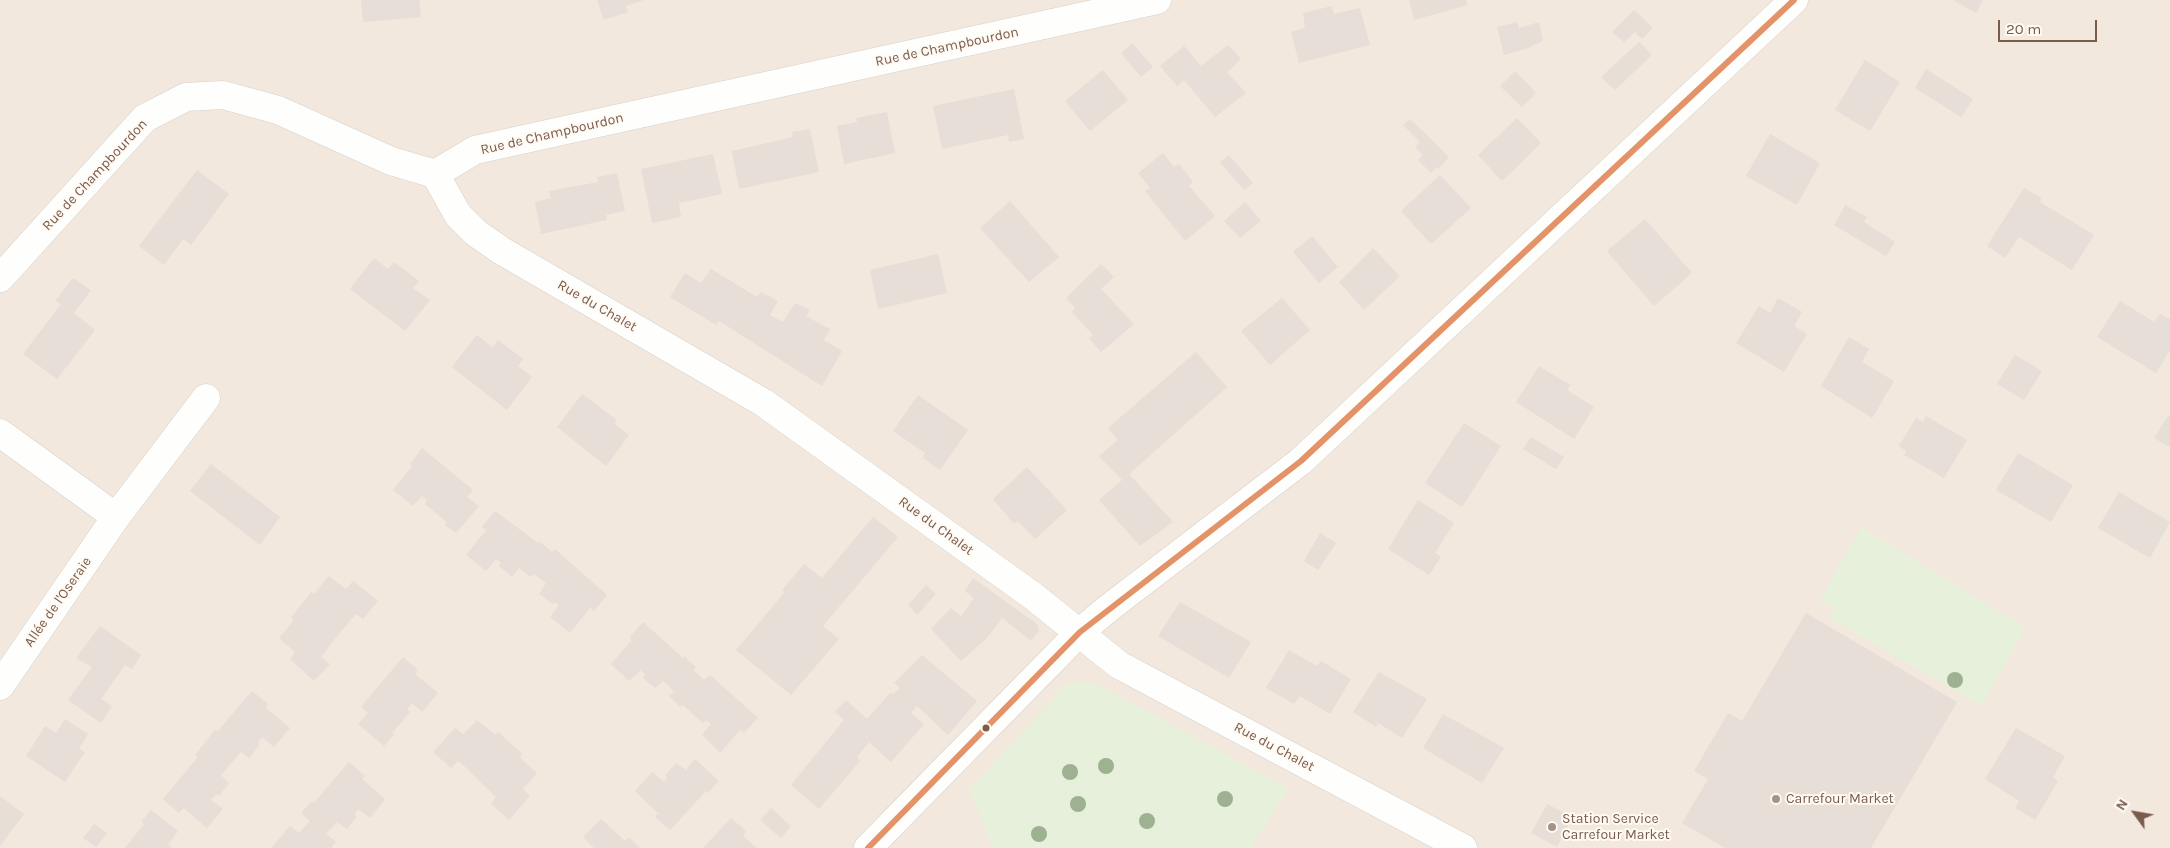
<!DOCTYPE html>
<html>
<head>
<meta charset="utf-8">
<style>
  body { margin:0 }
  #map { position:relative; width:2170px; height:848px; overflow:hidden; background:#f9f5f0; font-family:Karla,sans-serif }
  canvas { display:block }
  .north { position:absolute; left:2110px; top:788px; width:50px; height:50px; -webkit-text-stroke:4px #fffaf3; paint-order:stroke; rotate:302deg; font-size:14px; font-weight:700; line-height:20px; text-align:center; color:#7a5c4d }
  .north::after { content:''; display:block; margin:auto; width:18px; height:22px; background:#7a5c4d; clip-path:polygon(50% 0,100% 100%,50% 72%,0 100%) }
  .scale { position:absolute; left:1998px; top:20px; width:99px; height:22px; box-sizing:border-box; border:2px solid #7a5c4d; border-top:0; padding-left:6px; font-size:15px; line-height:18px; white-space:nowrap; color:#7a5c4d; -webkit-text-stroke:4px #fffaf3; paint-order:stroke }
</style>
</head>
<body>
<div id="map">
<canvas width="2170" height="848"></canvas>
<div class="north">N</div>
<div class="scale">20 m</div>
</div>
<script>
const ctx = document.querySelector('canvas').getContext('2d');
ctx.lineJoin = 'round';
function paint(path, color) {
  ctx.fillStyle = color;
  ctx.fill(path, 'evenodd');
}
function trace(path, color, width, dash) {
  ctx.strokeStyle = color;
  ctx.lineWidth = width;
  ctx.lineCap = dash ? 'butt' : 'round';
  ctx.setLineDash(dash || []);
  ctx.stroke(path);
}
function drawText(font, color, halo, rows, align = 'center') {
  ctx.font = font + ' Karla,sans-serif';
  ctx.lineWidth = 4;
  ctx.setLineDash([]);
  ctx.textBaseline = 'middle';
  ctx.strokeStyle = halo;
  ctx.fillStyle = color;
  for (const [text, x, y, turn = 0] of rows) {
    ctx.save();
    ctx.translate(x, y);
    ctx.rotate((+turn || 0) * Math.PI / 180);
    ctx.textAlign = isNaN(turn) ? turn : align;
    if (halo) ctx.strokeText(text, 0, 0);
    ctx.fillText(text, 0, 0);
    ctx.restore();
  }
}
const residential = new Path2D(`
  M0,0H2170V848H0Z`);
const green = new Path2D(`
  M1861,527L2025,628L1982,706L1829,618L1835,609L1820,600Z
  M1076,682L1097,684L1289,789L1250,848H993L969,790L1065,686Z`);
const building = new Path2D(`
  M361,0H419L421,17L363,22Z
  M597,0H644L626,6L628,12L604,20Z
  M1409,0H1466L1468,5L1414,20Z
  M1953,0H1983L1976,13Z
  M1332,6L1334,14L1360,8L1370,45L1299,63L1291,32L1305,28L1303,13Z
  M1634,10L1653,28L1642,39L1635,32L1624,42L1612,32Z
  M1517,22L1519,28L1539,22L1543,41L1528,48L1504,55L1497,27Z
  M1639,42L1652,55L1615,90L1601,77Z
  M1132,43L1153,67L1141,77L1121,53Z
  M1228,45L1241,59L1227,72L1246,93L1215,117L1184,80L1177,86L1160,66L1184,46L1201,66Z
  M1865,60L1900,82L1870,131L1835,110Z
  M1926,69L1973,99L1961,117L1915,88Z
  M1103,70L1128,100L1090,131L1065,101Z
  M1515,71L1536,93L1522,107L1500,86Z
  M1014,89L1024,139L1009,142L1008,135L942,149L933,106Z
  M887,112L895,153L844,164L837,126L857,122L856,118Z
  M1517,118L1541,143L1502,181L1478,155Z
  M1410,119L1449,157L1438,169L1436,167L1431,173L1418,160L1423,155L1415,147L1420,142L1403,125Z
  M810,129L819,172L739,189L732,151L793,137L792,132Z
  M1770,134L1820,163L1797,205L1746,176Z
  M1163,153L1174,167L1179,164L1193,182L1189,186L1215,216L1185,241L1145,191L1150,188L1138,173Z
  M713,154L722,194L679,203L681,217L652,223L641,169Z
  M1229,155L1253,183L1244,190L1220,162Z
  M197,170L229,194L191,245L183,239L164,265L139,246Z
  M617,173L625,211L606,215L607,220L541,234L535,202L551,198L549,191L598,182L597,177Z
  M1440,175L1471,208L1431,244L1401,211Z
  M2024,188L2042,198L2040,202L2094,235L2072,270L2019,237L2005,258L1987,246Z
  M1010,201L1059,257L1029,282L980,228Z
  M1245,202L1261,221L1240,238L1224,221Z
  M1845,205L1867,217L1864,222L1895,242L1886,256L1834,225Z
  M1645,219L1692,273L1654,306L1607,251Z
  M1312,236L1338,267L1319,283L1293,252Z
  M1373,248L1400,276L1364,310L1339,282Z
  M938,254L947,293L878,309L870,270Z
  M374,258L388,269L394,262L419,281L413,288L430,300L405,331L350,289Z
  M1101,264L1114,277L1101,289L1134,324L1101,352L1089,338L1093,335L1072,312L1075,308L1066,298Z
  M711,269L757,297L761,292L778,301L770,315L783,322L795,303L810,310L806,316L830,329L824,340L842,351L822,386L719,321L716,325L670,297L685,273L701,283Z
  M73,278L91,290L74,313L95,330L57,379L23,354L61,304L55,301Z
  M1282,298L1310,330L1270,365L1241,331Z
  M1778,298L1802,312L1794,326L1807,334L1784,372L1736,343L1759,306L1770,313Z
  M2120,301L2154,322L2160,314L2170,319V350L2156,373L2097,337Z
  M477,335L493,348L498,340L523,359L518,366L532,377L507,410L452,367Z
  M1849,337L1869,349L1862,362L1894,381L1872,418L1821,386Z
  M1196,352L1227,387L1129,474L1173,522L1140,546L1099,500L1122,480L1099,456L1118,440L1108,428Z
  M2015,355L2042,371L2024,400L1997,384Z
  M1539,366L1570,385L1567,390L1594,407L1574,439L1516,402Z
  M582,394L617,420L614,423L629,435L606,466L557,427Z
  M918,395L968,430L940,470L923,458L925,453L893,431Z
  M1926,416L1967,440L1944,478L1904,455L1906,451L1899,446L1916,418L1923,422Z
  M2168,416L2170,417V447L2154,438Z
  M1464,423L1501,446L1462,507L1425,483Z
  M1531,437L1564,457L1556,469L1523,449Z
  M422,448L473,490L467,497L479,506L456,533L445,525L447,522L425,504L427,500L422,496L413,506L393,490L412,466L410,464Z
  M2018,453L2073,485L2051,522L1996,490Z
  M211,464L280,517L260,545L190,491Z
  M1027,467L1067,510L1035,539L1018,521L1014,524L993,499Z
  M2119,492L2170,522L2150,558L2098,528Z
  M1418,500L1454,523L1435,553L1441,557L1429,575L1388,549Z
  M495,511L538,543L540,542L552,552L555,549L607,595L594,611L590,608L570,633L550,617L559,605L555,602L553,604L539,594L546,583L534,574L531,577L519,568L512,577L499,566L501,563L496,559L486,571L466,555L486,530L482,527Z
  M873,517L898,537L823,626L839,639L791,695L736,650L785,592L782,590L804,564L822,578Z
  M1320,533L1336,543L1318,570L1304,561Z
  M329,576L346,589L353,581L378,601L363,619L356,614L338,635L321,657L330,664L314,681L290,659L295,652L279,638L294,620L291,617L301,605L311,592L314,594Z
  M973,578L1037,624L1039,631L1031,641L1002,618L987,638L961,661L931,629L951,608L961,616L974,598L965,591Z
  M926,585L936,594L917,615L908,605Z
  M1180,602L1251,642L1229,678L1158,636Z
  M1806,613L1957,702L1871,848H1725L1682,823L1708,779L1694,771L1728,713L1742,721Z
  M643,622L683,658L684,656L696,667L693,670L704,680L710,675L758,718L744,733L740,730L720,753L702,735L711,724L706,720L703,723L683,705L680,707L669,696L674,691L663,681L655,688L643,678L645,675L641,670L629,681L611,664L632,640L630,637Z
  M100,626L141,655L132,669L125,665L101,699L112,706L101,723L68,700L92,667L76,658Z
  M1289,650L1317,666L1321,661L1351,679L1330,714L1300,696L1294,704L1266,688Z
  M922,655L977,701L948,735L917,706L911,713L924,724L891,762L869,742L857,757L860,761L819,809L791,785L844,720L835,712L846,700L867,719L890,693L893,694L900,688L894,683Z
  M403,657L418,670L415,674L438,693L422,712L412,703L407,709L410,712L392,733L394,734L384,746L358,724L368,713L361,707Z
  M1379,672L1427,699L1402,738L1378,723L1376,727L1353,712Z
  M252,691L268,704L266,708L290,728L274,747L262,737L257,743L260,744L249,758L241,752L221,775L229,783L219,796L217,794L211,800L223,809L207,828L184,808L179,813L163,799L198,757L195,755L215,730L218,731Z
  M1443,714L1504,748L1482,783L1423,748Z
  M65,719L88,734L79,749L85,752L65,782L26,756L45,726L56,733Z
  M477,720L495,735L498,732L510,743L522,753L520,758L537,773L523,789L530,796L509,820L491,804L496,797L464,766L458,761L451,768L433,752L455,728L463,734Z
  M2016,728L2065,756L2053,777L2058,781L2035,820L2015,808L2019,801L1985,779Z
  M695,759L719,781L708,793L706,791L670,830L655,817L658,813L635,791L652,772L664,782L667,778L665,776L676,763L686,770Z
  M349,762L365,776L362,779L385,799L370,818L358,809L354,815L357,816L347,829L337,822L326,834L336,842L331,848H271L290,826L299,833L310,821L301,813L312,801L314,803Z
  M0,796L24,814L0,846Z
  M1547,804L1572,817L1557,847L1531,833Z
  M771,808L791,826L781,838L760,820Z
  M151,810L178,831L168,845L172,848H125L144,824L142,821Z
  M731,818L746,831L743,836L757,848H703Z
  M601,819L625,841L629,837L640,848H594L583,837Z
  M94,824L107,833L96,847L83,838Z`);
const minor = new Path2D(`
  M435,174L458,215L476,233L502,251L764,403L1033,596L1119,665L1463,848
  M0,278L145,118L186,97L223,95L278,110L391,161L435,174L475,150L1157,0
  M0,433L116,517L0,686
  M116,517L206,398`);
const tertiary = new Path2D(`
  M868,848L1080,632L1110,607L1301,461L1794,0`);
const bus1 = new Path2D(`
  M868,848L1080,632L1301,461L1794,0`);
const trees = [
  [1955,680],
  [1106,766],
  [1070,772],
  [1225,799],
  [1078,804],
  [1147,821],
  [1039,834]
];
const markers = [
  [986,728,4.5,"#7a5c4d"],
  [1776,799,5,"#a69286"],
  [1552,827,5,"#a69286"]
];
const streetNames = [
  ["Rue de Champbourdon",947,47,-12],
  ["Rue de Champbourdon",552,134,-13],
  ["Rue de Champbourdon",95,175,-47],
  ["Rue du Chalet",597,306,30],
  ["Rue du Chalet",936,526,36],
  ["Allée de l'Oseraie",58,602,-55],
  ["Rue du Chalet",1274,747,28]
];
const poiNames = [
  ["Carrefour Market",1786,799],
  ["Station Service",1562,819],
  ["Carrefour Market",1562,835]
];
paint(residential, '#f2e8de');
paint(green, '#e7f0db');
paint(building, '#e6ded7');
trace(minor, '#d7d1cb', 29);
trace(tertiary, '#d7d1cb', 29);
trace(minor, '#fefefd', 28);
trace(tertiary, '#fefefd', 28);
trace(bus1, '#e49267', 6);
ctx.fillStyle = '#9eb190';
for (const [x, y] of trees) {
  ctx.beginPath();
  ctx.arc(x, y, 8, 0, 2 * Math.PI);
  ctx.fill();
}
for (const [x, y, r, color] of markers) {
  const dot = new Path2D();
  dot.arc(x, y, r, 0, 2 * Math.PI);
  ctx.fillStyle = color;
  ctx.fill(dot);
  trace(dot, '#fffaf3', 2);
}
drawText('14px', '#7a5c4d', '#fffaf3', streetNames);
drawText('14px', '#7a5c4d', '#fffaf3', poiNames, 'left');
</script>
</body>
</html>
